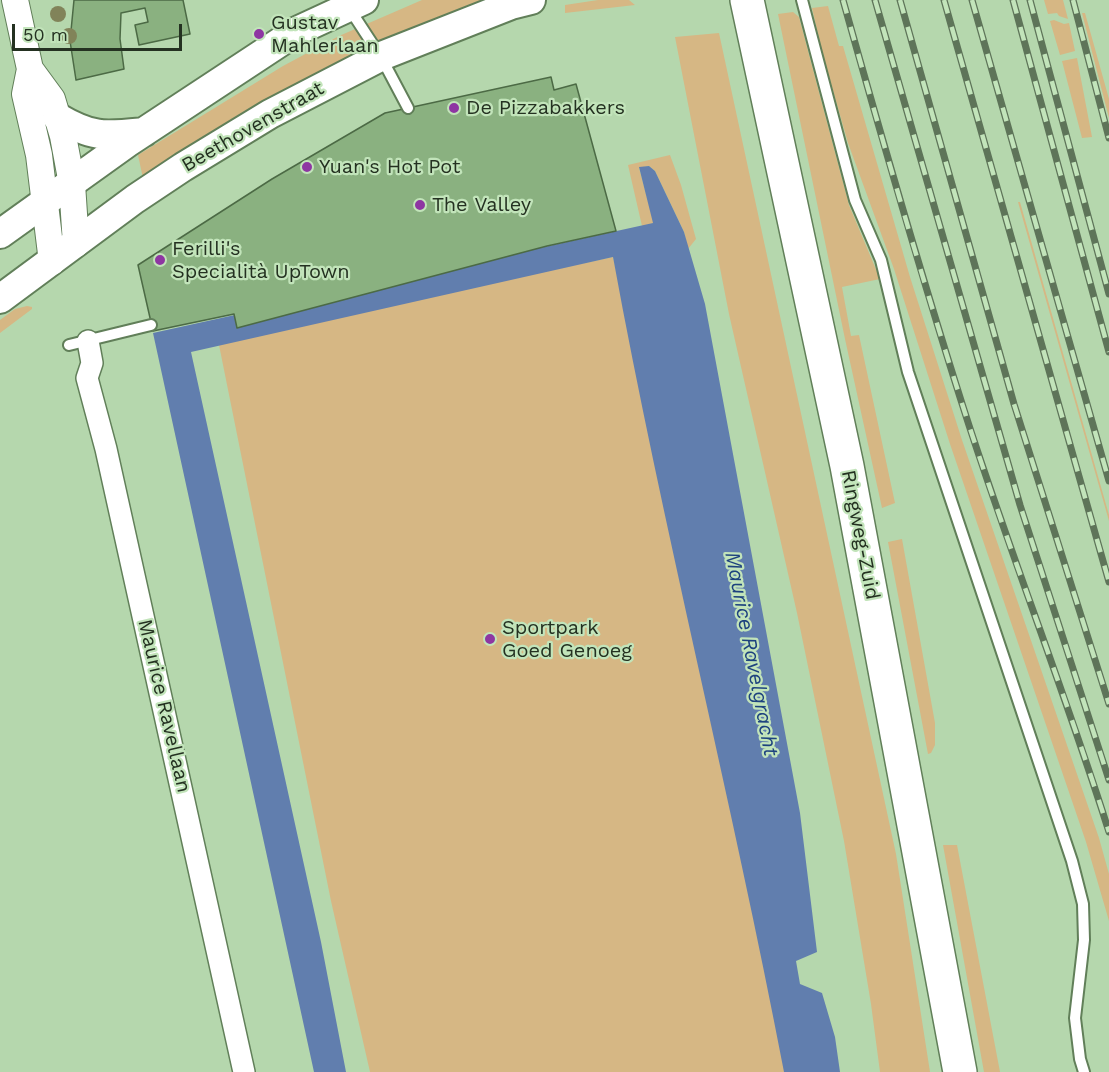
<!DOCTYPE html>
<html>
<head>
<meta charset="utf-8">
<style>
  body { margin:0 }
  #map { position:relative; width:1109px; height:1072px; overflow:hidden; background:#b5d7ad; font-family:"Work Sans",sans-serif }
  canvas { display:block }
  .scale { position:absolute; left:12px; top:24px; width:170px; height:27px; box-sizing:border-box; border:3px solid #243121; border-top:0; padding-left:8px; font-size:18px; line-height:21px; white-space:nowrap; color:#243121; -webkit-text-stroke:4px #c2e4ba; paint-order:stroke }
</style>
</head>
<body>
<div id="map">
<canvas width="1109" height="1072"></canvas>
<div class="scale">50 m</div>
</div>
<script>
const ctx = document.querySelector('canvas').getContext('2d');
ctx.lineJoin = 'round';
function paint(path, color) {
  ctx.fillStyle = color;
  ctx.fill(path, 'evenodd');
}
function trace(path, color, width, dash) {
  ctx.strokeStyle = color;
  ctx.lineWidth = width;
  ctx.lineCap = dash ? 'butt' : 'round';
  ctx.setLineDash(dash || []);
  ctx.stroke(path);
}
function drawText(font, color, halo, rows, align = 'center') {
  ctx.font = font + ' "Work Sans",sans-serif';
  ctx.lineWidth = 4.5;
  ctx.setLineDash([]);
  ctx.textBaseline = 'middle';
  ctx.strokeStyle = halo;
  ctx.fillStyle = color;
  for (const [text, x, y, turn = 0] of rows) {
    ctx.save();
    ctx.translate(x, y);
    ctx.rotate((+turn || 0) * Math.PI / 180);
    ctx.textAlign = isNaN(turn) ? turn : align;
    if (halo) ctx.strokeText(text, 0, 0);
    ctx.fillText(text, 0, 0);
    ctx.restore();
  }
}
const green = new Path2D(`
  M422,0H482L484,6L144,183L138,155L283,66L339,36Z
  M598,0H629L635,5L565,13V5Z
  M1044,0H1063L1068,19L1059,16L1057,13L1048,14Z
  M828,6L839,46H843L910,277L962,440L1099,838L1109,874V921L1086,842L950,444L894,269L848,143L822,52L812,8Z
  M793,12L799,17L849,205L880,279L842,287L851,336L859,335L895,503L882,508L845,339L778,14Z
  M1082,13H1085L1109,99V118Z
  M1054,20L1064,24L1069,23L1075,51L1060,55L1050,21Z
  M719,33L896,854L930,1072H880L871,1004L844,841L797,613L729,314L675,37Z
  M1077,58L1092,137L1082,138L1062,61Z
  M670,155L681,185L696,239L688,249L684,232L655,171L649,166L639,168L654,223L642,226L628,165Z
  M1018,202H1020L1109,515V521Z
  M613,257L800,1072H370L331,901L218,340Z
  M27,306L32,307V309L0,333V320L15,309Z
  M902,539L935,723V745L931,753L928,754L888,542Z
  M943,845H957L1000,1072H984Z`);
const water = new Path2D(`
  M649,166L655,171L684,232L705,304L800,813L817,952L796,961L800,984L822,993L835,1037L840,1072H784C732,799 663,530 613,257L191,352L321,942L346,1072H314L153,333L653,223L639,167Z`);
const building = new Path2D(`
  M74,0H183L190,34L139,45L135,25L148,22L145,8L121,13L120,39L124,69L76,80L70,41Z
  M551,77L554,90L576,84L616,231L547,246L237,328L234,314L153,331L138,265L272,179L385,113Z`);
const service = new Path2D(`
  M802,0L855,200L881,260L908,372L1072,861L1083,904L1084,940L1075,1018L1080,1059L1084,1072
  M349,8L381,57L408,108
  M69,345L151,325`);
const minor = new Path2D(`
  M88,341L92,363L87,378L106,449L244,1072`);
const tertiary = new Path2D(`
  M15,0L30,69L52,99L63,136L72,184L76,244
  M30,69L25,94L39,155L52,262`);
const secondary = new Path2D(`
  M57,117C93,138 104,136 144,132
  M0,234L127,143L297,31L364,0
  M0,299L135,199L183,167L270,114L384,55L511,5L531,0`);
const motorway = new Path2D(`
  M747,0L847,466L960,1072`);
const rail = new Path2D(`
  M843,0C882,139 922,279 966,416C1011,556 1065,692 1109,832
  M875,0L1020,505L1109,780
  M900,0L1014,404L1109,704
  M944,0L1109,582
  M972,0L1109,481
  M1013,0L1109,352
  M1030,0L1109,294
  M1073,0L1109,138`);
const trees = [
  [58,14],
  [69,36]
];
const markers = [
  [259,34,6,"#8e36a2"],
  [454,108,6,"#8e36a2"],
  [307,167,6,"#8e36a2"],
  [420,205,6,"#8e36a2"],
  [160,260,6,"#8e36a2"],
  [490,639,6,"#8e36a2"]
];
const poiNames = [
  ["Gustav",271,23],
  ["Mahlerlaan",271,46],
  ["De Pizzabakkers",466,108],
  ["Yuan's Hot Pot",319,167],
  ["The Valley",432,205],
  ["Ferilli's",172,249],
  ["Specialità UpTown",172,272],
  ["Sportpark",502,628],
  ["Goed Genoeg",502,651]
];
const streetNames = [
  ["Beethovenstraat",253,127,-30],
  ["Ringweg-Zuid",860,535,79],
  ["Maurice Ravellaan",164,706,77]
];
const waterNames = [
  ["Maurice Ravelgracht",751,654,79]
];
paint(green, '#d6b784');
paint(water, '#617eae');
paint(building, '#8ab180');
trace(building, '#4c6a45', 1.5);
trace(service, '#617f59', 14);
trace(minor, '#617f59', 24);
trace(tertiary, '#617f59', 28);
trace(secondary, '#617f59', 32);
trace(motorway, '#617f59', 36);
trace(service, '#fff', 10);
trace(minor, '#fff', 21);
trace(tertiary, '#fff', 26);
trace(secondary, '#fff', 28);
trace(motorway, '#fff', 33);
trace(rail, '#5e7459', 7);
trace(rail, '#c2e4ba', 4.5, [14]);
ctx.fillStyle = '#818359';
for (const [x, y] of trees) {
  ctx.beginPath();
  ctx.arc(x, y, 8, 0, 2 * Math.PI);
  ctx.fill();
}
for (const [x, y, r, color] of markers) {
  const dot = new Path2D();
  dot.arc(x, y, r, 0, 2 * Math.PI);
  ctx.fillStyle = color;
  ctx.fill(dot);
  trace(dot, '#c2e4ba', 2);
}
drawText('20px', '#243121', '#c2e4ba', poiNames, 'left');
drawText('20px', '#243121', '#c2e4ba', streetNames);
drawText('italic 21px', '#1d427e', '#c2e4ba', waterNames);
</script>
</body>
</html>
